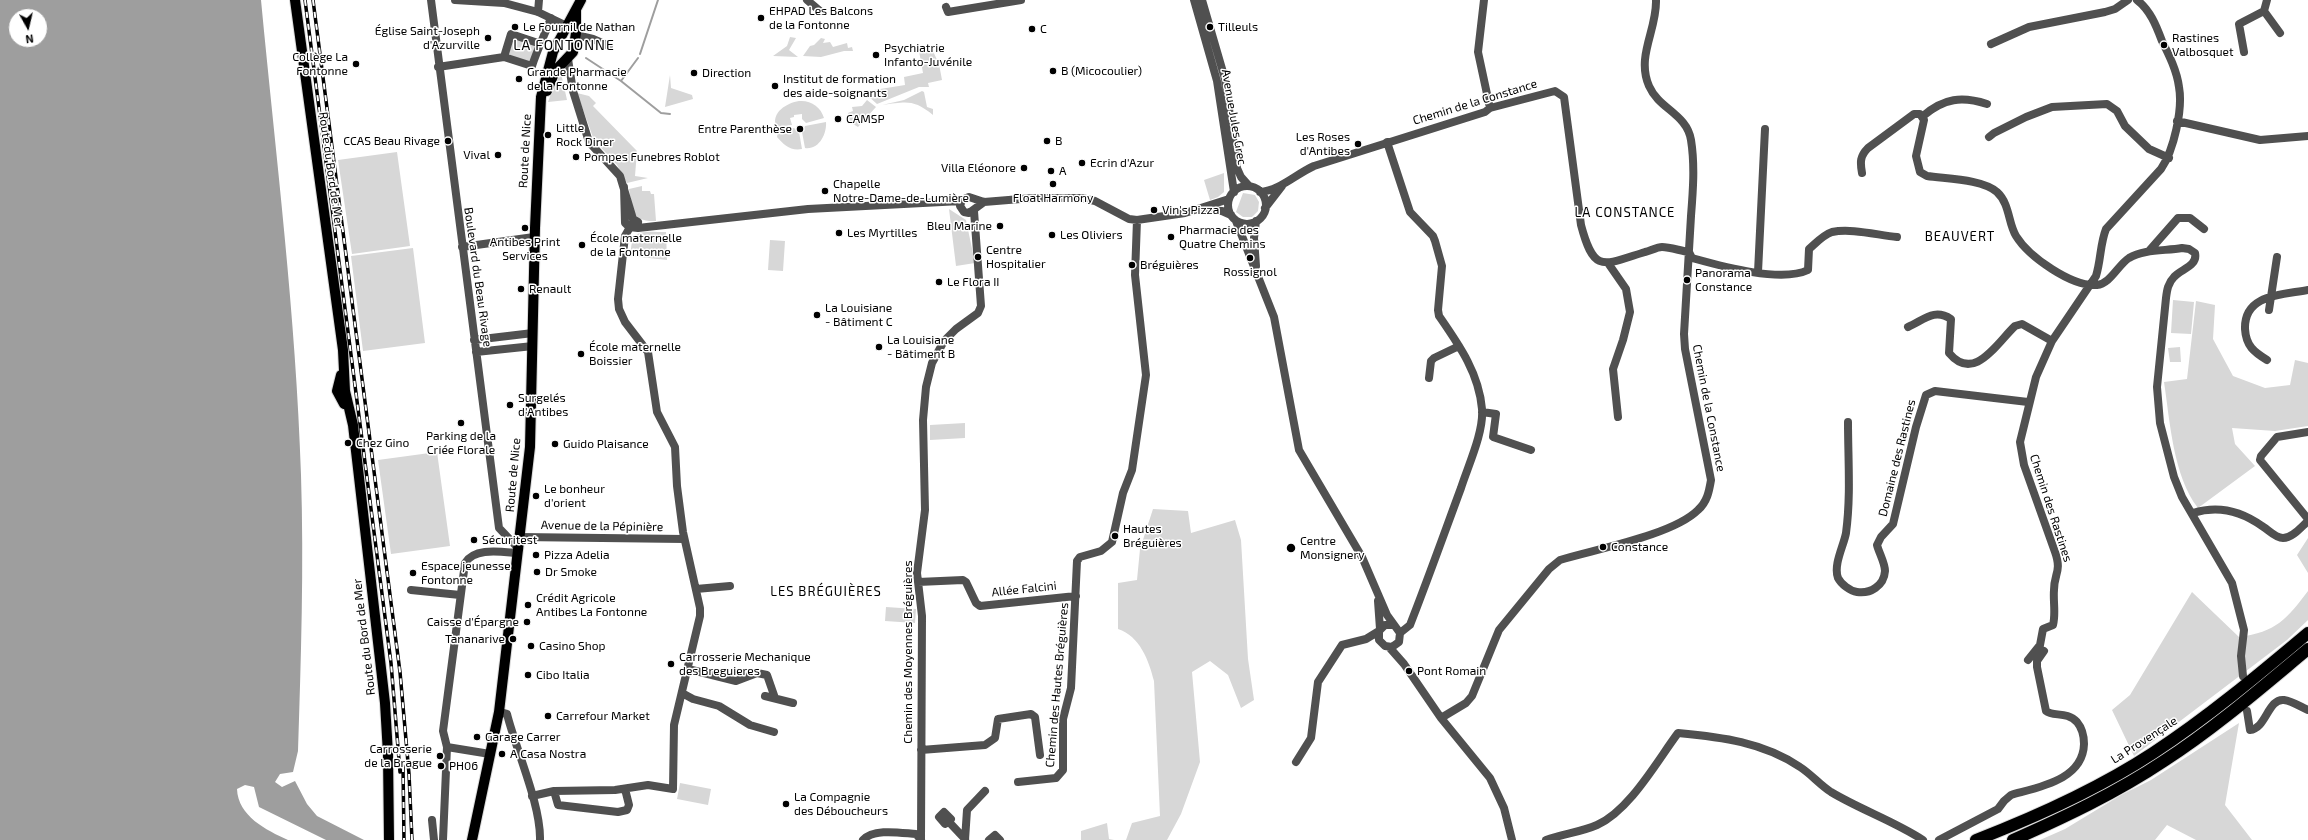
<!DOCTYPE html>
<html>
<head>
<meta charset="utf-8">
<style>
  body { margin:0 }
  #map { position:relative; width:2308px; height:840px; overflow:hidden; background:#fff; font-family:"Exo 2",sans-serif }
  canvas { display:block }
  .north { position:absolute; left:8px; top:8px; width:40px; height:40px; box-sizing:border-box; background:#fff; border:1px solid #999; border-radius:50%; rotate:172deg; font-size:11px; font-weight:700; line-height:16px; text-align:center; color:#000 }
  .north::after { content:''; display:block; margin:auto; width:14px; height:18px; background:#000; clip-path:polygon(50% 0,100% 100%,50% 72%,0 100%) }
</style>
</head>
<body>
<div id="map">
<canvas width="2308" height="840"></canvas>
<div class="north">N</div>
</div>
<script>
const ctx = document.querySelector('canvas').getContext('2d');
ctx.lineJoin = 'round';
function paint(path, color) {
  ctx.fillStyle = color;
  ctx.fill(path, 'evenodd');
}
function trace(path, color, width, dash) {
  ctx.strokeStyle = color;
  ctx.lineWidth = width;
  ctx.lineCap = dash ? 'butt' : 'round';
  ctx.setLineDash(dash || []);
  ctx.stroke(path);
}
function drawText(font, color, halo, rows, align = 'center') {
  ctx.font = font + ' "Exo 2",sans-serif';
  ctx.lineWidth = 3;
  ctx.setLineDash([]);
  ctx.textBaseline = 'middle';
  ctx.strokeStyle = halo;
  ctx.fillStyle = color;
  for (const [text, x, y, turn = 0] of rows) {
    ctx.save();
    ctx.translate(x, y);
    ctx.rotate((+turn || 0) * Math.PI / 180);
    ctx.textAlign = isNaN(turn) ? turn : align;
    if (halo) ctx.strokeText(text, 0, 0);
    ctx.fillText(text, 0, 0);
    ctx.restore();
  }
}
const green = new Path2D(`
  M790,37L796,38L789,50L798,57L773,56L787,46Z
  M513,38L537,45L530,63L508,56Z
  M821,38L825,39L823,43L830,42L833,47L847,43L848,48L852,47L853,51H844L821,57L803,56L810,46L814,45Z
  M932,49L939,64L942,80L928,83L929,87H919L877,104L868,96L874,90L905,85L904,77L923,73L919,51Z
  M561,73L567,100L548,102L558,74Z
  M670,75L671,88L692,95L693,99L665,107Z
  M922,91L924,92L927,107L933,109V115C913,99 907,102 882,105L904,100Z
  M577,93L589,96L596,103L593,106L637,151L635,176L648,178L627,183L617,165L594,140Z
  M867,100L876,107L858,127L850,122L848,113L853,111L852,107L862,106Z
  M799,101C811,100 821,107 824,118L806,123L802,119V114L794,115V117L790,118L792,125L776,127C771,112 787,103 799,101Z
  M826,122C827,134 819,150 805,148L802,132L805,126Z
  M794,128L799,132L802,149C790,151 784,145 777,137L778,132Z
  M397,152L410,246L352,254L338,160Z
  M1224,173V192L1218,197L1210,200L1204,180Z
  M642,186V191H650L651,194H654L656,221C631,222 633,210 629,189Z
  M1243,193L1255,195L1259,202L1258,211L1252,217H1243L1236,212Z
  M949,209L966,220L975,263L956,266Z
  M666,232L667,260L631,256C630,227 643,232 666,232Z
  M770,240L785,241L783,271L768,270Z
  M413,248L425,343L363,351L351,256Z
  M2173,300L2194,302L2191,334L2171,333Z
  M2196,301L2215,305L2213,339L2233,376L2265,388L2290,385L2295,360L2308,363V426L2275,431L2232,428L2235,444L2255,466L2198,508C2173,476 2170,421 2164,382L2187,379Z
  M2180,347L2181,362H2170L2168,348Z
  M965,423V438L930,440V425Z
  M437,452L450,546L391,554L378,460Z
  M1153,509L1188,511L1191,533L1235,520L1241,540L1248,659L1254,700L1241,708L1228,675L1210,661L1192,672L1200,762L1181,814L1167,840H1126L1132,823L1160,816L1154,681C1149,661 1140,636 1118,629V583L1137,580L1140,549Z
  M2308,538V573L2297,555Z
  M2308,591V620L2287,640L2134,756L2112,710L2130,695L2192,592L2239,637C2276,632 2287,619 2308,591Z
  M886,607L916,609L915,623L885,621Z
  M2239,723L2225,805L2252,840H2196L2167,825L2155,840H2040L2065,829L2121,795L2151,780Z
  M680,783L711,789L708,805L677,799Z
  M1107,823L1109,839L1114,840H1081V831Z`);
const water = new Path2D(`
  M0,0H261C276,158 296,316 301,475C304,567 301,659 298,751L293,772L280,774L275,782L282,787L295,781L307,804L317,816L364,840H326L259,807L254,787L245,785L237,789C238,816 266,830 288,840H0ZM16,16H40V40H16Z`);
const stream = new Path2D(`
  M640,54L658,0
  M586,58L621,81L638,58
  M621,81L661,113L670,114`);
const minor = new Path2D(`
  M431,0L499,528L519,549
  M455,0L504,3L538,12L567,26
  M807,0L820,11
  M1194,0L1217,81L1234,192
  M1202,0L1225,79L1237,168L1241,177L1249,186
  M1484,0L1478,52L1490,108
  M946,7L948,12L1021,0
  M2264,11L2280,33
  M538,12L539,0
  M576,35L593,39L609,46
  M541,44L511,34L504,57L532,66C537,50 545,34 551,18
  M1991,44L2029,27L2105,12L2115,9L2128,0
  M2244,52L2239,24L2264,11L2267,0
  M568,59L573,91L589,142L620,176L633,219L638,222
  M438,67L504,57
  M1923,116C1944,98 1962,96 1987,104
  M2177,121L2260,140L2308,136
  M1989,137L1994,133L2026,117L2052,107L2107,104L2117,111L2125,126L2149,149L2169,158
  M1387,142L1410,212L1433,236L1435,241L1442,266L1438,310L1439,316C1459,345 1479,373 1482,409C1484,432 1468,466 1461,488C1444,534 1428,579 1410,625L1400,633
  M1862,173C1860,162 1860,156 1868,148L1914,114H1920L1924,120L1916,156L1920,172L1927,176C1947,179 1982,179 1997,192C2010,204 2008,223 2016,236C2029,257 2072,287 2097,285C2110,284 2118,265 2129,258C2144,249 2166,251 2182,248L2189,249L2195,253C2198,266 2181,269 2174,277C2168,283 2167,290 2166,298L2157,387L2160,423L2174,477L2182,497L2232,583L2244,630L2241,656L2243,676
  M1228 205a19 19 0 1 1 38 0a19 19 0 1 1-38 0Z
  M624,187L625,223L629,227L638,228L808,209L961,201
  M1260,192C1279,191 1296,174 1314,166L1485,112L1490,108L1555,91L1564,97L1581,225C1594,274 1603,265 1645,252C1650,251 1657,247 1662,247C1670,247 1681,251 1689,252
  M984,202L969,213L964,212L960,206L962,200L969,197L984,202L1033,198H1082L1095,201L1129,219L1137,220L1185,213L1229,199
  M1265,208L1282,186
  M1205,210L1222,211L1231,215
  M1236,221L1274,317L1299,450L1362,557L1387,615L1400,633L1399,642L1392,647L1385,646L1379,640V631L1385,625H1394
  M1256,221L1254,238L1256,266
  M462,247L534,237
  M2149,251L2178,218H2190L2204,229
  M1689,252L1692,258C1721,266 1781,283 1808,270L1809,249C1816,243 1823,235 1832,232C1851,228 1877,235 1897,237
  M1608,263L1626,289L1630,312L1623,340L1613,369L1618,417
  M1758,272L1765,129
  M2269,310L2277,257
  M1908,327C1924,320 1934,308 1951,319L1949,353C1974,383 1996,344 2015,326L2022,324L2052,341
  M474,340L533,333
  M476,352L533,346
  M2267,360C2254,352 2246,346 2245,329C2244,294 2282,295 2308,290
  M1429,378L1431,361L1434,358L1459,346
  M1482,412L1496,414L1493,437L1531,450
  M1848,422C1848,459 1851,496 1846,533C1844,545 1833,565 1838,578C1841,584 1850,591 1857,592C1870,594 1884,586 1885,571C1885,563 1879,553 1877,545L1881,537L1893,524L1916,427L1926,395L1935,391L2028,402
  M2308,432L2277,437L2261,456L2260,460L2308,519
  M2193,513C2218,505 2241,511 2262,526C2269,530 2275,538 2283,538C2293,538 2302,526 2308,521
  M520,537L684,539
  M918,582L963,580L966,582L976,603L980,606L1076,596
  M696,589L730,586
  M411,590L460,595
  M1378,601L1380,629
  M1389,647L1404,664L1441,718L1490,778L1504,808L1512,840
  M2028,660L2040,645L2043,629L2053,625C2056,613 2053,602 2054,590C2054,573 2062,572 2055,552L2024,465L2020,442L2036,377L2052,341L2096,276C2101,260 2100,244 2106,229L2161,169C2174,150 2183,109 2179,87C2177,71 2169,55 2162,41C2156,25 2150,10 2137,0
  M688,669L736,681L757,673L767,675L775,698
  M682,693L693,699L719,706L750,725L774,732
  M765,696L793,703
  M2247,711L2250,730C2266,729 2268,698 2284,700C2292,701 2301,707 2308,710
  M499,712L507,714C516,750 541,805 540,840
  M1441,718L1466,703L1472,696L1499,630L1549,569L1560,560C1596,549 1673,535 1698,510C1707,502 1709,492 1711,480L1685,349L1684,334C1686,295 1689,255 1691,216C1693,191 1695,165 1691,140C1687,114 1659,109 1649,86C1636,56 1657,30 1656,0
  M447,747L490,754
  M921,750L985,745L995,738L998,719L1031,714L1035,717L1040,755
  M1296,762L1311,738L1318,682L1342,645L1366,639L1379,631
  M1018,782L1056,778L1063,770V719L1071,688L1077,561L1080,557L1101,551L1112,542L1123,493L1132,470L1146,375L1135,275L1137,220
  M554,791L558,805L618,812L627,810L629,805L625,789
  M532,796L554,791L615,790L648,785L673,789L674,725L700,616V608L683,532L677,486L675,447L657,412L648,352L625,322L619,309L618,299L625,236L634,220
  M432,820L434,840
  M949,822L945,824L939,817L944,812L951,819L949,822L965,839
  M443,840L447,747L443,731L465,563C475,547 501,552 518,553
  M863,840C874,828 901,833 916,834L921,840
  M921,840L922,616L917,573L925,510L923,420L926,387L932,363L944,341L956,329L978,313L981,306L974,211
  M965,840L967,810L985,791
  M989,840L995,835L1000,840
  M1546,840C1563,834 1581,832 1597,825C1630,810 1657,761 1678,733C1721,737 1763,742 1800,767C1811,774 1820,785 1831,792C1861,810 1894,821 1923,840
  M1939,840L1998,809L2004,801L2011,795C2039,787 2083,780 2084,744C2084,736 2082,728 2077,722C2067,711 2053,717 2046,711L2037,667V661L2044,651`);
const major = new Path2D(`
  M295,0L343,350L345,391L353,425L385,703L388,754L389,840
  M547,91L555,71L573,52L576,33V10
  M341,375L337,391L344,404
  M472,840L499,712L530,447L535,228L541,97L553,52L581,0`);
const highway = new Path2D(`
  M1976,840C2038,816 2098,789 2153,753C2208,717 2258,675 2308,633
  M2013,840C2065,817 2116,793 2164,761C2215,728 2261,688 2308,649`);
const rail = new Path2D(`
  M305,0L391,663L400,772
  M313,0L400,672L409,774L412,840
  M403,766L404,840`);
const markers = [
  [761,18,4,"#000"],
  [515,27,4,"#000"],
  [1210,27,4,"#000"],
  [1032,29,4,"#000"],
  [488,38,4,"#000"],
  [2164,45,4,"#000"],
  [876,55,4,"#000"],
  [356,64,4,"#000"],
  [1053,71,4,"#000"],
  [694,73,4,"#000"],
  [519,79,4,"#000"],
  [775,86,4,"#000"],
  [838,119,4,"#000"],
  [800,129,4,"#000"],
  [548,135,4,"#000"],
  [448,141,4,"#000"],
  [1047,141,4,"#000"],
  [1358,144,4,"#000"],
  [498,155,4,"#000"],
  [576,157,4,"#000"],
  [1082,163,4,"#000"],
  [1024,168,4,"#000"],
  [1051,171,4,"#000"],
  [1053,184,4,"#000"],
  [825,191,4,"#000"],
  [1154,210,4,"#000"],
  [1000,226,4,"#000"],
  [525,228,4,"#000"],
  [839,233,4,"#000"],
  [1052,235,4,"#000"],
  [1171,237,4,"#000"],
  [582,245,4,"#000"],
  [978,257,4,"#000"],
  [1250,258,4,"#000"],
  [1132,265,4,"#000"],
  [1687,280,4,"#000"],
  [939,282,4,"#000"],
  [521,289,4,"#000"],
  [817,315,4,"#000"],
  [879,347,4,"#000"],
  [581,354,4,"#000"],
  [510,405,4,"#000"],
  [461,423,4,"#000"],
  [348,443,4,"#000"],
  [555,444,4,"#000"],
  [536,496,4,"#000"],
  [1115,536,4,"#000"],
  [474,540,4,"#000"],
  [1603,547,4,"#000"],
  [1291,548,5,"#000"],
  [536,555,4,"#000"],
  [537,572,4,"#000"],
  [413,573,4,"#000"],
  [528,605,4,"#000"],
  [527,622,4,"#000"],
  [513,639,4,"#000"],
  [531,646,4,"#000"],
  [671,664,4,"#000"],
  [1409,671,4,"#000"],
  [528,675,4,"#000"],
  [548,716,4,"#000"],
  [477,737,4,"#000"],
  [502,754,4,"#000"],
  [440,756,4,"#000"],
  [441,766,4,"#000"],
  [786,804,4,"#000"]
];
const poiNames = [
  ["EHPAD Les Balcons",769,11],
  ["de la Fontonne",769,25],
  ["Le Fournil de Nathan",523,27],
  ["Tilleuls",1218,27],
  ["C",1040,29],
  ["Église Saint-Joseph",480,31,"right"],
  ["d'Azurville",480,45,"right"],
  ["Rastines",2172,38],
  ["Valbosquet",2172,52],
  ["Psychiatrie",884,48],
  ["Infanto-Juvénile",884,62],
  ["Collège La",348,57,"right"],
  ["Fontonne",348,71,"right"],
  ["B (Micocoulier)",1061,71],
  ["Grande Pharmacie",527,72],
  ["de la Fontonne",527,86],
  ["Direction",702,73],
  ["Institut de formation",783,79],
  ["des aide-soignants",783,93],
  ["CAMSP",846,119],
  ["Little",556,128],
  ["Rock Diner",556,142],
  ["Entre Parenthèse",792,129,"right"],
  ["Les Roses",1350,137,"right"],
  ["d'Antibes",1350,151,"right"],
  ["CCAS Beau Rivage",440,141,"right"],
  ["B",1055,141],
  ["Vival",490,155,"right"],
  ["Pompes Funebres Roblot",584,157],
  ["Ecrin d'Azur",1090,163],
  ["Villa Eléonore",1016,168,"right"],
  ["A",1059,171],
  ["Chapelle",833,184],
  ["Notre-Dame-de-Lumière",833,198],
  ["Float Harmony",1053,198,"center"],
  ["Vin's Pizza",1162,210],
  ["Bleu Marine",992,226,"right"],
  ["Pharmacie des",1179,230],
  ["Quatre Chemins",1179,244],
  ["Les Myrtilles",847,233],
  ["Les Oliviers",1060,235],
  ["École maternelle",590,238],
  ["de la Fontonne",590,252],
  ["Antibes Print",525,242,"center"],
  ["Services",525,256,"center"],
  ["Centre",986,250],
  ["Hospitalier",986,264],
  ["Bréguières",1140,265],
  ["Rossignol",1250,272,"center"],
  ["Panorama",1695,273],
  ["Constance",1695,287],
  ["Le Flora II",947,282],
  ["Renault",529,289],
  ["La Louisiane",825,308],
  ["- Bâtiment C",825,322],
  ["La Louisiane",887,340],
  ["- Bâtiment B",887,354],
  ["École maternelle",589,347],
  ["Boissier",589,361],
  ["Surgelés",518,398],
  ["d'Antibes",518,412],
  ["Parking de la",461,436,"center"],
  ["Criée Florale",461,450,"center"],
  ["Chez Gino",356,443],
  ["Guido Plaisance",563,444],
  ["Le bonheur",544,489],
  ["d'orient",544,503],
  ["Hautes",1123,529],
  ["Bréguières",1123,543],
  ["Sécuritest",482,540],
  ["Centre",1300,541],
  ["Monsignery",1300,555],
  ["Constance",1611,547],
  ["Pizza Adelia",544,555],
  ["Espace jeunesse",421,566],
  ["Fontonne",421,580],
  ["Dr Smoke",545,572],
  ["Crédit Agricole",536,598],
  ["Antibes La Fontonne",536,612],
  ["Caisse d'Épargne",519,622,"right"],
  ["Tananarive",505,639,"right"],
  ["Casino Shop",539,646],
  ["Carrosserie Mechanique",679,657],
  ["des Breguieres",679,671],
  ["Pont Romain",1417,671],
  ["Cibo Italia",536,675],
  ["Carrefour Market",556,716],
  ["Garage Carrer",485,737],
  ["Carrosserie",432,749,"right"],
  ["de la Brague",432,763,"right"],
  ["A Casa Nostra",510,754],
  ["PH06",449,766],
  ["La Compagnie",794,797],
  ["des Déboucheurs",794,811]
];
const streetNames = [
  ["Chemin de la Constance",1475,102,-17],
  ["Avenue Jules Grec",1234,117,80],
  ["Route de Nice",525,151,-87],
  ["Route du Bord de Mer",331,170,82],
  ["Boulevard du Beau Rivage",478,277,82],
  ["Chemin de la Constance",1709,408,79],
  ["Domaine des Rastines",1897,458,-76],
  ["Route de Nice",513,475,-85],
  ["Chemin des Rastines",2051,508,72],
  ["Avenue de la Pépinière",602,526,1],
  ["Allée Falcini",1024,589,-6],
  ["Route du Bord de Mer",364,637,-97],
  ["Chemin des Moyennes Bréguières",908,652,-90],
  ["Chemin des Hautes Bréguières",1057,685,-85],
  ["La Provençale",2144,740,-33]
];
const neighbourhoodNames = [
  ["LA CONSTANCE",1625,213],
  ["BEAUVERT",1960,237],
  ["LES BRÉGUIÈRES",826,592]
];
const quarterNames = [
  ["LA FONTONNE",564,45]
];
paint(green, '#d7d7d7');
paint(water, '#9e9e9e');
trace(stream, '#9e9e9e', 2);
trace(major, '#dbdbdb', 12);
trace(highway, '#dbdbdb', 14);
trace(minor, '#505050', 8);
trace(major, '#000', 10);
trace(highway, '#000', 12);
trace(rail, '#000', 3.5);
trace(rail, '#fff', 2, [6]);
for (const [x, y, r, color] of markers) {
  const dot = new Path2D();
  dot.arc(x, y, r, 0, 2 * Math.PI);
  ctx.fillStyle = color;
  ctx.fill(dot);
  trace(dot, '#fff', 1.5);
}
drawText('12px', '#000', '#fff', poiNames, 'left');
drawText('12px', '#000', '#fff', streetNames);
ctx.letterSpacing = '1px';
drawText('13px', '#000', '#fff', neighbourhoodNames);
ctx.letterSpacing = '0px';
ctx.letterSpacing = '1px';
drawText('14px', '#000', '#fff', quarterNames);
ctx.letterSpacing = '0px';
</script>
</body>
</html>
